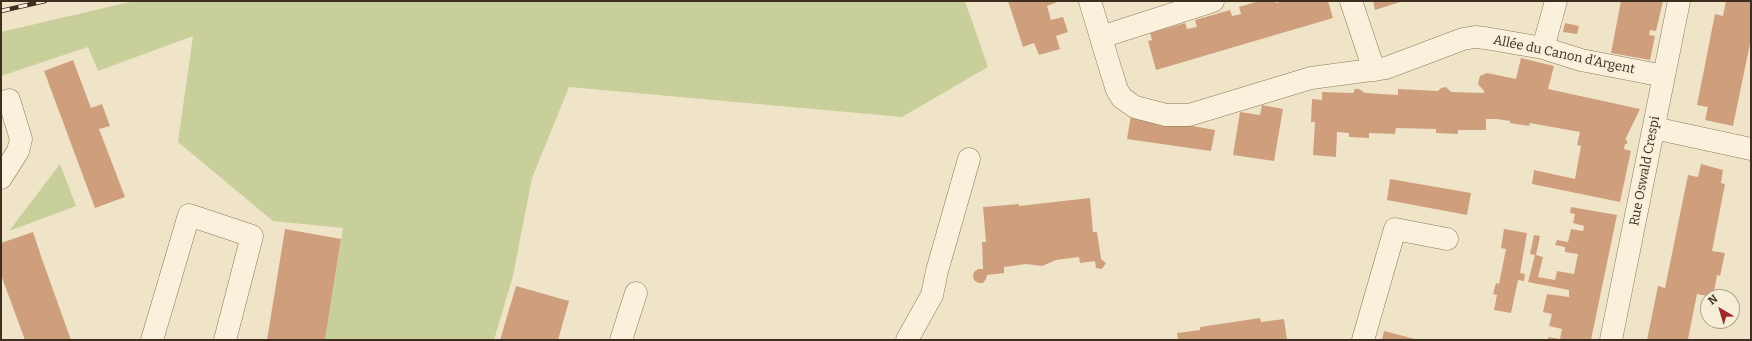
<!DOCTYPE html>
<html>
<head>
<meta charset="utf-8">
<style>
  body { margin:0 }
  #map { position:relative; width:1752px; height:341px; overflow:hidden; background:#f0e4c8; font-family:Bitter,serif }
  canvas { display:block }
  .frame { position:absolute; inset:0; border:2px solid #3d2e20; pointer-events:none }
  .north { position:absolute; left:1700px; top:289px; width:40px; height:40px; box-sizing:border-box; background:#f7eed8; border:1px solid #ada18e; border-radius:50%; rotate:322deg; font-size:11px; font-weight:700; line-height:16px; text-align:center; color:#3d2e20 }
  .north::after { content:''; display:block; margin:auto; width:14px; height:18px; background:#9e2a2b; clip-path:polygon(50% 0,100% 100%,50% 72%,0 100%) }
</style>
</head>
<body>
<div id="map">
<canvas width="1752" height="341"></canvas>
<div class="frame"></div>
<div class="north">N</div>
</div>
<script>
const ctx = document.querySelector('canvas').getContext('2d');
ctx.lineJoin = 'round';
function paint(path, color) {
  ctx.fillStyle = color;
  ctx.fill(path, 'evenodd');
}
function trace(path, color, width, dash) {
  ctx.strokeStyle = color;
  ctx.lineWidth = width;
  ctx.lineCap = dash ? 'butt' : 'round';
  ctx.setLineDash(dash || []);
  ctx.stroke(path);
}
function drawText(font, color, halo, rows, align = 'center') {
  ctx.font = font + ' Bitter,serif';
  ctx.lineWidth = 3;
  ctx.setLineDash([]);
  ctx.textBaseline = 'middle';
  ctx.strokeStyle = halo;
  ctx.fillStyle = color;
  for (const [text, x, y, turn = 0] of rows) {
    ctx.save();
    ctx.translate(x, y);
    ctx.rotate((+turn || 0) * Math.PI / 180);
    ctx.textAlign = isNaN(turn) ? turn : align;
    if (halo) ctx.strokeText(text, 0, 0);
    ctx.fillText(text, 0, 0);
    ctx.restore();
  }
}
const green = new Path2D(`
  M134,1H965L988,67L902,117L569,87L532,178L513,276L494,340H325L343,228L273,221L178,142L193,36L98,71L88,47L1,76V32Z
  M60,164L76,206L9,231Z`);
const building = new Path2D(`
  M1008,1H1060L1047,6L1051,20L1063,17L1068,32L1056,36L1060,49L1039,55L1034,43L1023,47Z
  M1259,1H1275L1276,3L1283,1H1328L1333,18L1156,70L1148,41L1152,40L1150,33L1185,23L1187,29L1197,27L1195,20L1230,10L1232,16L1241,14L1239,7Z
  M1373,1H1403L1375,10Z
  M1621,1H1663L1656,31L1650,30L1649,35L1655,36L1650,60L1611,53Z
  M1726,1H1751V39L1733,126L1705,120L1708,107L1697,105L1715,14L1723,16Z
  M1565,23L1579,26L1577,34L1563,32Z
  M1521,58L1554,66L1548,89L1640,109L1625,140H1627V144H1625L1624,149L1631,151L1620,202L1532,184L1534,170L1575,179L1581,146L1577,145L1580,132L1530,123L1529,126L1510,123V121L1497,119H1486V130H1458V134L1436,133V129L1396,128L1395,134L1369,133V138L1349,137V133L1337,132L1336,157L1313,155L1315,122H1311L1312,99L1322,100V92L1353,93L1355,89H1359L1365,93L1398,95V89L1438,91L1441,88L1446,87L1451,92L1484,93V91L1478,84L1480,76L1487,73L1516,79Z
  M73,60L91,108L102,104L110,126L99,129L125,197L95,208L44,71Z
  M1262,105L1283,109L1274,161L1233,155L1240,112L1260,115Z
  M1131,115L1215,130L1211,151L1127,139Z
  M1701,164L1723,170L1721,183L1725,184L1712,251L1725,253L1720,276L1717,275L1713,297L1697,294L1688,339L1647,340L1658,286L1665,288L1688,175L1698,177Z
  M1390,179L1471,193L1467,215L1387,200Z
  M1090,198L1093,232H1097L1101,259L1106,263L1102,269L1096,268L1095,261L1080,263L1079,257L1056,260L1042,266L1026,264L1004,267V273L987,275L986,279L983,283H978L974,280L973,276L974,272L978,269H983L982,242H986L983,207L1019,204V206Z
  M1571,207L1617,215L1591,340H1548V337L1560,339L1562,329L1549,326L1552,314L1543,312L1547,294L1569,297V290L1528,282L1535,255L1530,254L1534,235L1540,236L1536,255L1543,257L1538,277L1555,280L1557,271L1574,274L1578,254L1565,252V247L1555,245L1557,240L1568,242L1571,229L1583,231L1584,226L1573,223L1575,214L1570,213Z
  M285,229L341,239L325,340H267Z
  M1504,229L1527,233L1520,273L1525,274L1524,281L1518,280L1511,313L1494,310L1497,295L1493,294L1496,283L1499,284L1506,249L1501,248Z
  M33,232L42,259L71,340H25L1,275V243Z
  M516,286L569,301L558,340H500Z
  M1260,318L1261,322L1284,319L1287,340H1178L1177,333L1200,330V327Z
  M1384,331L1415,339V340H1382Z`);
const minor = new Path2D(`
  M1090,1L1111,71L1117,90L1122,98L1135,107L1166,115H1189L1311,78L1386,68L1463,39L1475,37L1485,38L1543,48L1581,60L1664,76
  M1351,1L1374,70
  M1101,37L1213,1
  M1543,48L1556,1
  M1654,128L1751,149
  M1,178L18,151L21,139L9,100
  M152,340L189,215L252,236L225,340
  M621,340L636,293
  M907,340L932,295L937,271L969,159
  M1363,340L1395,229L1447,239
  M1611,340L1679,1`);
const rail = new Path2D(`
  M1,11L45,1`);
const streetNames = [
  ["Allée du Canon d'Argent",1564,55,12],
  ["Rue Oswald Crespi",1645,171,-79]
];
paint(green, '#c9cf9b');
paint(building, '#cf9f7d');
trace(minor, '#8d765c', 23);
trace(minor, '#faf1dc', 22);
trace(rail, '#3d2e20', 4.5);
trace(rail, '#f7eed8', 3, [9]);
drawText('13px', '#3d2e20', '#f7eed8', streetNames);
</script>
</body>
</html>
